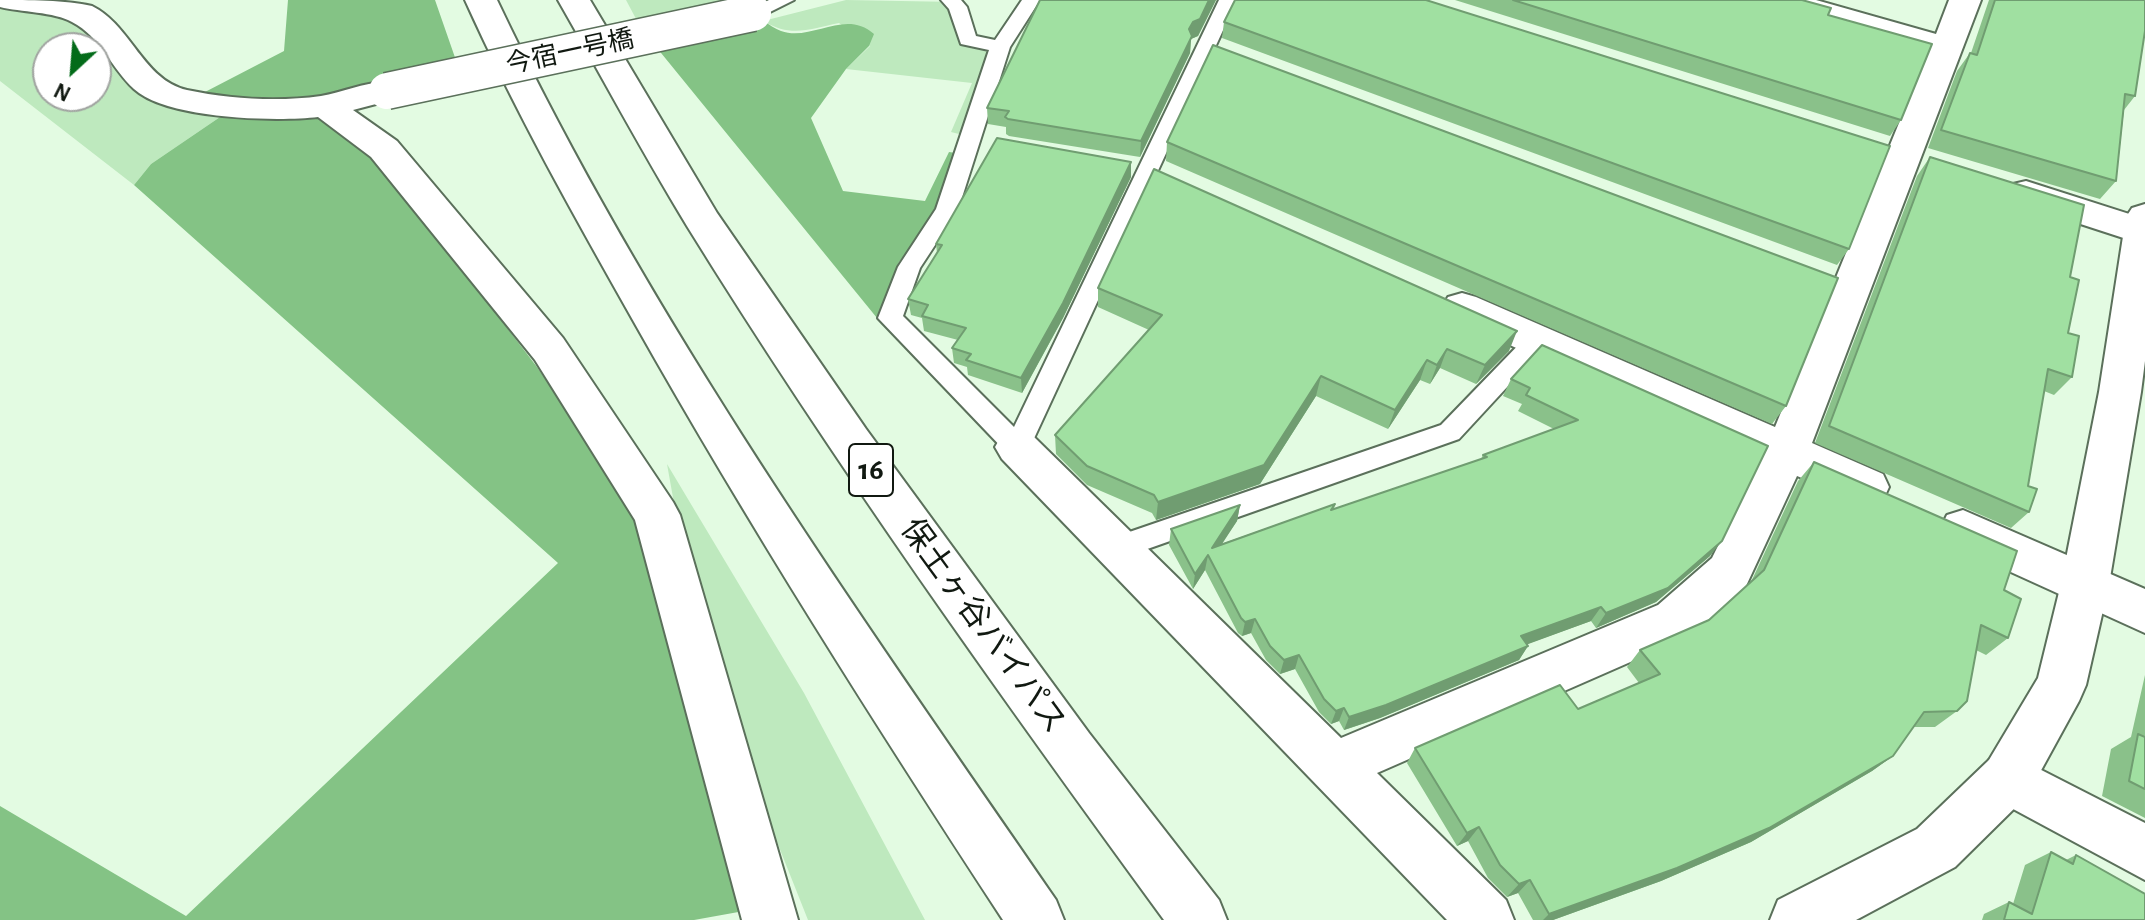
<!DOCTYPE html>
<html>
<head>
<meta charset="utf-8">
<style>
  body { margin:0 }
  #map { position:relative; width:2145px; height:920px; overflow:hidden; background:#e3fbe2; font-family:"Alegreya Sans",sans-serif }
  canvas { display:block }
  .north { position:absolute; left:32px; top:32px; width:80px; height:80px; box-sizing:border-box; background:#fff; border:2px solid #a0a3a0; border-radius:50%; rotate:206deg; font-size:22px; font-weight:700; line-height:32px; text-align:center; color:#111911 }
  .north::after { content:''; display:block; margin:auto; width:28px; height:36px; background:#036b19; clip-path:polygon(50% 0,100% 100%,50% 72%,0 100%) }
</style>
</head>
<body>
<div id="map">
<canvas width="2145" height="920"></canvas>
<div class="north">N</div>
</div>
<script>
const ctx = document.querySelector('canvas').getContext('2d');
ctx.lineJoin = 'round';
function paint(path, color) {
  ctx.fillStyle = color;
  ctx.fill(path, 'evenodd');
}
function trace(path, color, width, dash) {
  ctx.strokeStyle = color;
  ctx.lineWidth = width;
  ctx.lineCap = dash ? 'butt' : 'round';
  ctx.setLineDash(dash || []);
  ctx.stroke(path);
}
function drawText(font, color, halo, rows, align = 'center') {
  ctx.font = font + ' "Alegreya Sans","Noto Sans JP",sans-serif';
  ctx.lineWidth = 6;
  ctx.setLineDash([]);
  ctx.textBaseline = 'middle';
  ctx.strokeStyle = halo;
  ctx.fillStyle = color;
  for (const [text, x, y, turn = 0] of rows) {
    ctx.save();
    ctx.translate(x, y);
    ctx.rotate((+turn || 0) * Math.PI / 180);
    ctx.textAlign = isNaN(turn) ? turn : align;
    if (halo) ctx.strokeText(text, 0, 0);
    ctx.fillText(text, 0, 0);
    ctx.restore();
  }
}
const green = new Path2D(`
  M626,0H767L773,5L643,32Z
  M846,0L956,2L971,15L980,47L996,53L963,135L951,132L972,83L846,69L870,46L839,23C809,29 792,38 763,21Z
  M0,7C25,11 56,12 78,25C92,34 97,45 106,58C139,103 170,112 223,115L151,164L134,185L0,81ZM48,48H96V96H48Z
  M667,464L804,693L925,920H808L719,696L677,520Z`);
const forest = new Path2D(`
  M288,0H435L459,69L303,101H254L205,92L284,51Z
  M763,21C769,24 775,29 781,31C812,42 845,8 874,34L869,46L846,69L811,118L843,191L925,201L949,152L963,154L945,204L899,262L877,318L657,48Z
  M223,115L317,116L344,128L374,154L537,367L642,522L744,911L694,920H0V806L186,916L558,563L134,185L151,164Z`);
const lane = new Path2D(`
  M769,0H794L760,17H746L744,13Z
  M941,0H961L967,7L976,36L995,40L1022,0H1040L1010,47L958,210L920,268L903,316L1014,427L1219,0H1237L1030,447L1026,454L1017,457L1008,454L878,318L898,267L936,209L989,50L961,44L949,9Z
  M1537,331L1545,334L1549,340L1545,346L1459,439L1119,559L1109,555L1105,547L1109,539L1441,425L1529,334Z`);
const street = new Path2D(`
  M0,0C28,0 66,0 92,6C131,25 143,80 187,90C230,99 278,102 321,96C346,92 374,77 399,84L404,91L399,98L353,110L397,141L563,338L673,502L680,515L798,920H742L635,520L535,360L371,157L318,117C276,122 166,119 134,89C111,68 101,37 72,22C55,12 20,12 0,7Z
  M1765,0H1816L1936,34L1949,0H1981L1812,443L1883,474L1889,487L1883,500L1867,505L1797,476L1746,586L1692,635L1377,773L1506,900L1514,920H1447L1002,459L995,447L1002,435L1017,430L1032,435L1341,738L1658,605L1712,558L1761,459L1448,317L1442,307L1448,297L1462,293L1476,297L1775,427L1928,52L1770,7Z
  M2026,181L2145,219V245L2013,202L2008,193L2013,184Z
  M1963,510L2145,589V633L1947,543L1940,529L1947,515Z
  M2008,753L2145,823V880L1989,796L1982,778L1989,760Z`);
const secondary = new Path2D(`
  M2145,204V361L2141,392L2109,584L2086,685L2079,701L2027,796L1955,867L1856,920H1770L1778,900L1917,829L1989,760L2038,678L2061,584L2099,392L2126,217L2132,208Z`);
const highway = new Path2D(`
  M465,0H497C648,319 857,610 1056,900L1064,920H1003C875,724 749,526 634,322C574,216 515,111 465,0Z
  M558,0H590L717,213L866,429L1089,733L1219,900L1227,920H1164C999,694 835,465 687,226C642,152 601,75 558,0Z`);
const streetBridge = new Path2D(`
  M387,91L753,13`);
const wall = new Path2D(`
  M1040,0H1216L1198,36L1191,39L1190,53L1140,157L1009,136L1006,134V127L988,124L987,108Z
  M1455,0H1802L1828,15L1901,120L1890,136Z
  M1989,0H2145L2135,96L2124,110L2116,181L2100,199L1928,148L1957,71L1970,53H1971Z
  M1224,22L1849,249L1837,265L1222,38Z
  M1167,142L1786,406L1772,424L1166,161Z
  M1930,157L2070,277L2068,333L2072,377L2054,395L2044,391L2028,486L2029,512L2011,528L1815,443L1917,176Z
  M1131,177L1063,318L1022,393L968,375L967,367L954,363L952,348L958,340L924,331L922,318L911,315L908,299L937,253L936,244Z
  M1098,288L1509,351L1476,384L1440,368L1430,384L1420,380L1388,429L1316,396L1260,484L1156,520L1152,513L1087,485L1056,454L1055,435L1149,330L1098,307Z
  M1542,345L1710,556L1656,602L1596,628L1591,621L1527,644L1528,646L1519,660L1380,718L1344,730L1339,721L1331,724L1319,712L1295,669L1280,674L1266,660L1251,633L1242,636L1238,633L1205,570L1193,589L1169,545L1171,529L1240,505L1237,521L1221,544L1335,504L1334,509L1481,459L1483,455L1554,429L1518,411L1522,404L1503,396L1511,379Z
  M1814,462L2004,590L2008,638L1986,655L1976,650L1957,711L1935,727H1913L1893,756L1872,771L1751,842L1661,881L1553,920H1533L1518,893L1507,897L1488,878L1468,841L1457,846L1407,763L1415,748L1578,709L1639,683L1627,667L1640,650L1709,620L1751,582L1798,481Z
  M2145,675V818L2102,796L2111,749L2131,737Z
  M2051,852L2066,860L2076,855L2145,920H1982L1984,914L2009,902L2013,904L2025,865Z`);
const shadedWall = new Path2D(`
  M1209,0H1216L1198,36L1191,39L1190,53L1140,157L1141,141L1189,29Z
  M1131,162V177L1063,318L1022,393L1021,378Z
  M1517,331L1509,351L1476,384L1485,365Z
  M1447,349L1440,368L1430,384L1437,365Z
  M1427,360L1420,380L1388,429L1395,410Z
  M1321,376L1316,396L1260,484L1156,520L1158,502Z
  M1240,505L1237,521L1211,561L1212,548Z
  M1722,541L1710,556L1656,602L1596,628L1606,613Z
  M1208,555L1205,570L1193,589L1195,574Z
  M1601,607L1591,621L1512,650L1521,636Z
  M1255,619L1251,633L1242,636L1245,622Z
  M1528,646L1519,660L1380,718L1344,730L1349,717Z
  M1299,655L1295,669L1280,674L1284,660Z
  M1344,708L1339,721L1331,724L1336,711Z
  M1893,756L1872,771L1751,842L1661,881L1553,920H1543L1549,914Z
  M1479,827L1468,841L1457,846L1467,833Z
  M1530,880L1518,893L1507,897L1519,884Z`);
const building = new Path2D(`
  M1040,0H1209L1200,19L1193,22L1189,29L1192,36L1141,141L1008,119L1005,117L1009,111L987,108Z
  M1235,0H1426L1890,146L1849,249L1224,22Z
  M1513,0H1802L1831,8L1828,15L1932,44L1901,120Z
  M1995,0H2145V31L2135,96L2125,94L2116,181L1941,130L1970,53L1977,55Z
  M1213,45L1838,278L1786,406L1167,142Z
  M997,138L1131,162L1063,303L1021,378L966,360L971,354L952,348L966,328L922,316L928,305L908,299L942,245L936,244Z
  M1930,157L2084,205L2070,277L2079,280L2068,333L2079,336L2072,377L2048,369L2028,486L2037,489L2029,512L1829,426Z
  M1154,169L1517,331L1485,365L1447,349L1437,365L1427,360L1395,410L1321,376L1264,465L1158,502L1154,495L1087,466L1055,435L1162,315L1098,288Z
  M1542,345L1768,446L1722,541L1668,588L1606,613L1601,607L1521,636L1528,646L1386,705L1349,717L1344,708L1336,711L1324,699L1299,655L1284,660L1270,646L1255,619L1245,622L1241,618L1208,555L1195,574L1171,529L1240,505L1212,548L1335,504L1331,510L1487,457L1483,455L1578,420L1526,395L1530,388L1511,379Z
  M1814,462L2017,551L2004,590L2021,599L2008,638L1981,625L1967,701L1957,711L1924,712L1893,756L1769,828L1677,868L1549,914L1530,880L1519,884L1500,865L1479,827L1467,833L1415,748L1560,685L1578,709L1660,674L1640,650L1709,620L1764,570Z
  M2138,734L2145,737V789L2129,781Z
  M2051,852L2073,864L2076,855L2145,894V920H2004L2009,902L2032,914Z`);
const farStreetnames = [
  ["今宿一号橋",570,52,-12]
];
const shields = [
  [871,470,44]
];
const shieldNames = [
  ["16",871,470]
];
const streetNames = [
  ["保土ヶ谷バイパス",983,626,54]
];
paint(green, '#bee9be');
paint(forest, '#84c385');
trace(lane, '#5b705b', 4);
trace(street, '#5b705b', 4);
trace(secondary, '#5b705b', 4);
trace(highway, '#5b705b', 4);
paint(lane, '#fff');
paint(street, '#fff');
paint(secondary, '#fff');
paint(highway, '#fff');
trace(streetBridge, '#5b705b', 39, []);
trace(streetBridge, '#fff', 36);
paint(wall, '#8ac18a');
paint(shadedWall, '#709d71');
paint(building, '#a0e0a1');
trace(building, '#709d71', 2);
drawText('26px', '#111911', '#fff', farStreetnames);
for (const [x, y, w] of shields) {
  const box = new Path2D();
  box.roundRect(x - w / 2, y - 26, w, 52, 6);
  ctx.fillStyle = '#fff';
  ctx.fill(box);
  trace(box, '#111911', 2);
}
drawText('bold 30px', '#111911', null, shieldNames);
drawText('32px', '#111911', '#fff', streetNames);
</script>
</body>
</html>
